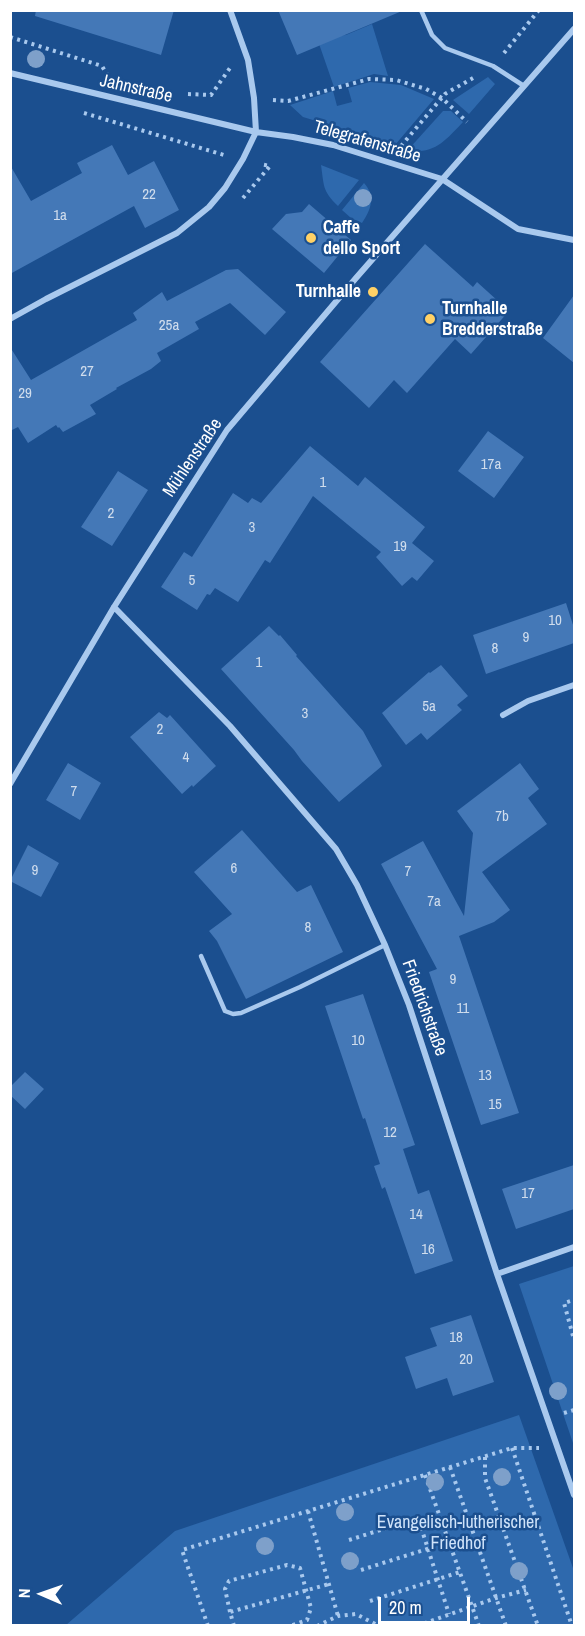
<!DOCTYPE html>
<html>
<head>
<meta charset="utf-8">
<style>
  body { margin:0 }
  #map { position:relative; width:585px; height:1636px; overflow:hidden; background:#1b4f8f; font-family:"Archivo Narrow",sans-serif }
  canvas { display:block }
  .frame { position:absolute; inset:0; border:12px solid #fff; pointer-events:none }
  .north { position:absolute; left:12px; top:1564px; width:60px; height:60px; -webkit-text-stroke:4px #1b4f8f; paint-order:stroke; rotate:272deg; font-size:16px; font-weight:700; line-height:24px; text-align:center; color:#fff }
  .north::after { content:''; display:block; margin:auto; width:21px; height:27px; background:#fff; clip-path:polygon(50% 0,100% 100%,50% 72%,0 100%) }
  .scale { position:absolute; left:378px; top:1597px; width:92px; height:27px; box-sizing:border-box; border:3px solid #fff; border-top:0; padding-left:8px; font-size:18px; line-height:21px; white-space:nowrap; color:#fff; -webkit-text-stroke:4px #1b4f8f; paint-order:stroke }
</style>
</head>
<body>
<div id="map">
<canvas width="585" height="1636"></canvas>
<div class="frame"></div>
<div class="north">N</div>
<div class="scale">20 m</div>
</div>
<script>
const ctx = document.querySelector('canvas').getContext('2d');
ctx.lineJoin = 'round';
function paint(path, color) {
  ctx.fillStyle = color;
  ctx.fill(path, 'evenodd');
}
function trace(path, color, width, dash) {
  ctx.strokeStyle = color;
  ctx.lineWidth = width;
  ctx.lineCap = dash ? 'butt' : 'round';
  ctx.setLineDash(dash || []);
  ctx.stroke(path);
}
function drawText(font, color, halo, rows, align = 'center') {
  ctx.font = font + ' "Archivo Narrow",sans-serif';
  ctx.lineWidth = 5;
  ctx.setLineDash([]);
  ctx.textBaseline = 'middle';
  ctx.strokeStyle = halo;
  ctx.fillStyle = color;
  for (const [text, x, y, turn = 0] of rows) {
    ctx.save();
    ctx.translate(x, y);
    ctx.rotate((+turn || 0) * Math.PI / 180);
    ctx.textAlign = isNaN(turn) ? turn : align;
    if (halo) ctx.strokeText(text, 0, 0);
    ctx.fillText(text, 0, 0);
    ctx.restore();
  }
}
const green = new Path2D(`
  M372,24L388,76L374,74L334,87L317,38L346,35Z
  M488,77L495,84L469,114L453,100Z
  M370,82L401,85L434,99L395,145L303,117L290,105L333,91L337,106L352,102L348,88Z
  M443,111H451L463,122C445,141 435,154 407,151Z
  M321,165L359,180L338,206C322,191 324,185 321,165Z
  M364,183C376,196 371,210 362,223L351,218L342,210Z
  M574,1266V1446L519,1284Z
  M519,1415L574,1571V1625H66L175,1531Z`);
const building = new Path2D(`
  M36,10H174L161,55L35,16Z
  M278,10H402V11L297,55Z
  M112,145L128,175L154,161L179,210L145,228L134,206L10,274V165L31,201L82,173L77,163Z
  M309,204L351,240L324,273L272,229L286,214L302,212Z
  M425,244L473,287L477,282L509,311L471,354L455,339L407,393L394,380L369,408L320,362Z
  M238,269L286,312L265,335L230,303L195,322L199,329L157,353L161,361L151,369L116,388L117,389L90,405L96,414L63,432L59,427L58,428L56,425L28,443L18,427L10,431V347L31,380L137,320L133,313L162,292L167,301L226,270Z
  M574,295V363L543,338Z
  M488,431L524,457L494,498L458,471Z
  M310,446L358,486L365,477L425,527L412,543L434,561L417,581L412,577L402,586L376,557L381,552L313,496L270,563L265,560L238,602L215,588L210,595L207,594L197,610L161,587L184,552L192,557L233,493L248,503L252,498L261,503Z
  M118,471L148,490L112,546L81,527Z
  M566,603L574,628V643L486,674L473,635Z
  M269,626L279,636L280,635L297,655L296,656L363,731L382,766L339,802L302,761L294,750L221,669Z
  M441,665L468,696L457,705L462,710L427,740L421,733L406,745L382,713L429,672L430,673Z
  M159,712L167,718L170,715L216,766L193,787L192,785L182,794L130,737Z
  M68,763L101,783L80,820L46,800Z
  M520,763L539,789L528,798L547,824L482,872L510,910L494,922L459,936L519,1113L481,1125L429,972L437,969L381,864L423,841L464,916L473,833L457,811Z
  M242,830L297,892L311,885L343,952L246,999L217,941L209,931L232,914L194,872Z
  M28,845L59,863L41,897L10,881Z
  M363,994L415,1145L403,1149L418,1194L429,1190L453,1261L415,1274L385,1187L382,1189L374,1166L380,1164L365,1118L363,1119L325,1006Z
  M25,1072L44,1089L25,1109L10,1095V1087Z
  M574,1165V1209L516,1229L502,1189Z
  M471,1315L494,1382L453,1396L447,1378L416,1389L405,1357L437,1346L430,1328Z`);
const path = new Path2D(`
  M10,37L102,66L109,78
  M504,53L539,10
  M188,94L211,95L230,68
  M273,100L288,101L369,79L396,80L426,89L442,98L467,122
  M84,113L224,155
  M401,146L445,94L473,78
  M243,198L270,166L260,164
  M573,1336L564,1303L574,1300
  M564,1413L574,1410
  M512,1448L572,1626
  M485,1457V1478L538,1626
  M450,1467L506,1626
  M425,1475L479,1626
  M308,1511L338,1616
  M349,1540L418,1518L449,1614
  M361,1570L449,1542
  M370,1601L460,1572
  M230,1612L225,1589L229,1581L287,1565L300,1568L311,1608L307,1620L290,1626
  M208,1626L182,1550L512,1448H539
  M234,1626L230,1612L329,1584
  M317,1626L338,1616L356,1614L379,1626
  M417,1626L496,1598L526,1590`);
const lane = new Path2D(`
  M421,10L432,35L445,48L493,66L524,86
  M201,956L225,1011L233,1014L241,1013L300,987L385,945`);
const street = new Path2D(`
  M10,73L256,132L293,137L333,145L442,179L518,229L574,240
  M10,319L46,299L177,233L209,207L225,188L243,159L256,132L254,98L248,60L230,10
  M114,607L230,726L336,849L357,885L385,945L409,1005L497,1274L574,1495
  M503,715L528,701L574,685
  M10,784L114,607L227,430L356,278L574,29
  M497,1274L574,1247`);
const trees = [
  [36,59],
  [363,198],
  [558,1391],
  [502,1477],
  [435,1482],
  [345,1512],
  [265,1546],
  [350,1561],
  [519,1571]
];
const markers = [
  [311,238,6,"#ffd166"],
  [373,292,6,"#ffd166"],
  [430,319,6,"#ffd166"]
];
const numberNames = [
  ["22",149,195],
  ["1a",60,216],
  ["25a",169,326],
  ["27",87,372],
  ["29",25,394],
  ["17a",491,465],
  ["1",323,483],
  ["2",111,514],
  ["3",252,528],
  ["19",400,547],
  ["5",192,581],
  ["10",555,621],
  ["9",526,638],
  ["8",495,649],
  ["1",259,663],
  ["5a",429,707],
  ["3",305,714],
  ["2",160,730],
  ["4",186,758],
  ["7",74,792],
  ["7b",502,817],
  ["6",234,869],
  ["9",35,871],
  ["7",408,872],
  ["7a",434,902],
  ["8",308,928],
  ["9",453,980],
  ["11",463,1009],
  ["10",358,1041],
  ["13",485,1076],
  ["15",495,1105],
  ["12",390,1133],
  ["17",528,1194],
  ["14",416,1215],
  ["16",428,1250],
  ["18",456,1338],
  ["20",466,1360]
];
const streetNames = [
  ["Jahnstraße",136,89,13],
  ["Telegrafenstraße",367,142,16],
  ["Mühlenstraße",193,458,-56],
  ["Friedrichstraße",424,1008,70]
];
const poiNames = [
  ["Caffe",323,228],
  ["dello Sport",323,249],
  ["Turnhalle",361,292,"right"],
  ["Turnhalle",442,309],
  ["Bredderstraße",442,330]
];
const parkNames = [
  ["Evangelisch-lutherischer",458,1523],
  ["Friedhof",458,1544]
];
paint(green, '#2e69ad');
paint(building, '#4478b7');
trace(path, '#a9c9ee', 4, [3, 4.5]);
trace(lane, '#a9c9ee', 4.5);
trace(street, '#a9c9ee', 6);
ctx.fillStyle = '#7ea0ca';
for (const [x, y] of trees) {
  ctx.beginPath();
  ctx.arc(x, y, 9, 0, 2 * Math.PI);
  ctx.fill();
}
for (const [x, y, r, color] of markers) {
  const dot = new Path2D();
  dot.arc(x, y, r, 0, 2 * Math.PI);
  ctx.fillStyle = color;
  ctx.fill(dot);
  trace(dot, '#1b4f8f', 2);
}
drawText('15px', '#d0dded', null, numberNames);
drawText('18px', '#fff', '#1b4f8f', streetNames);
drawText('bold 18px', '#fff', '#1b4f8f', poiNames, 'left');
drawText('18px', '#cfe3fa', '#1b4f8f', parkNames);
</script>
</body>
</html>
